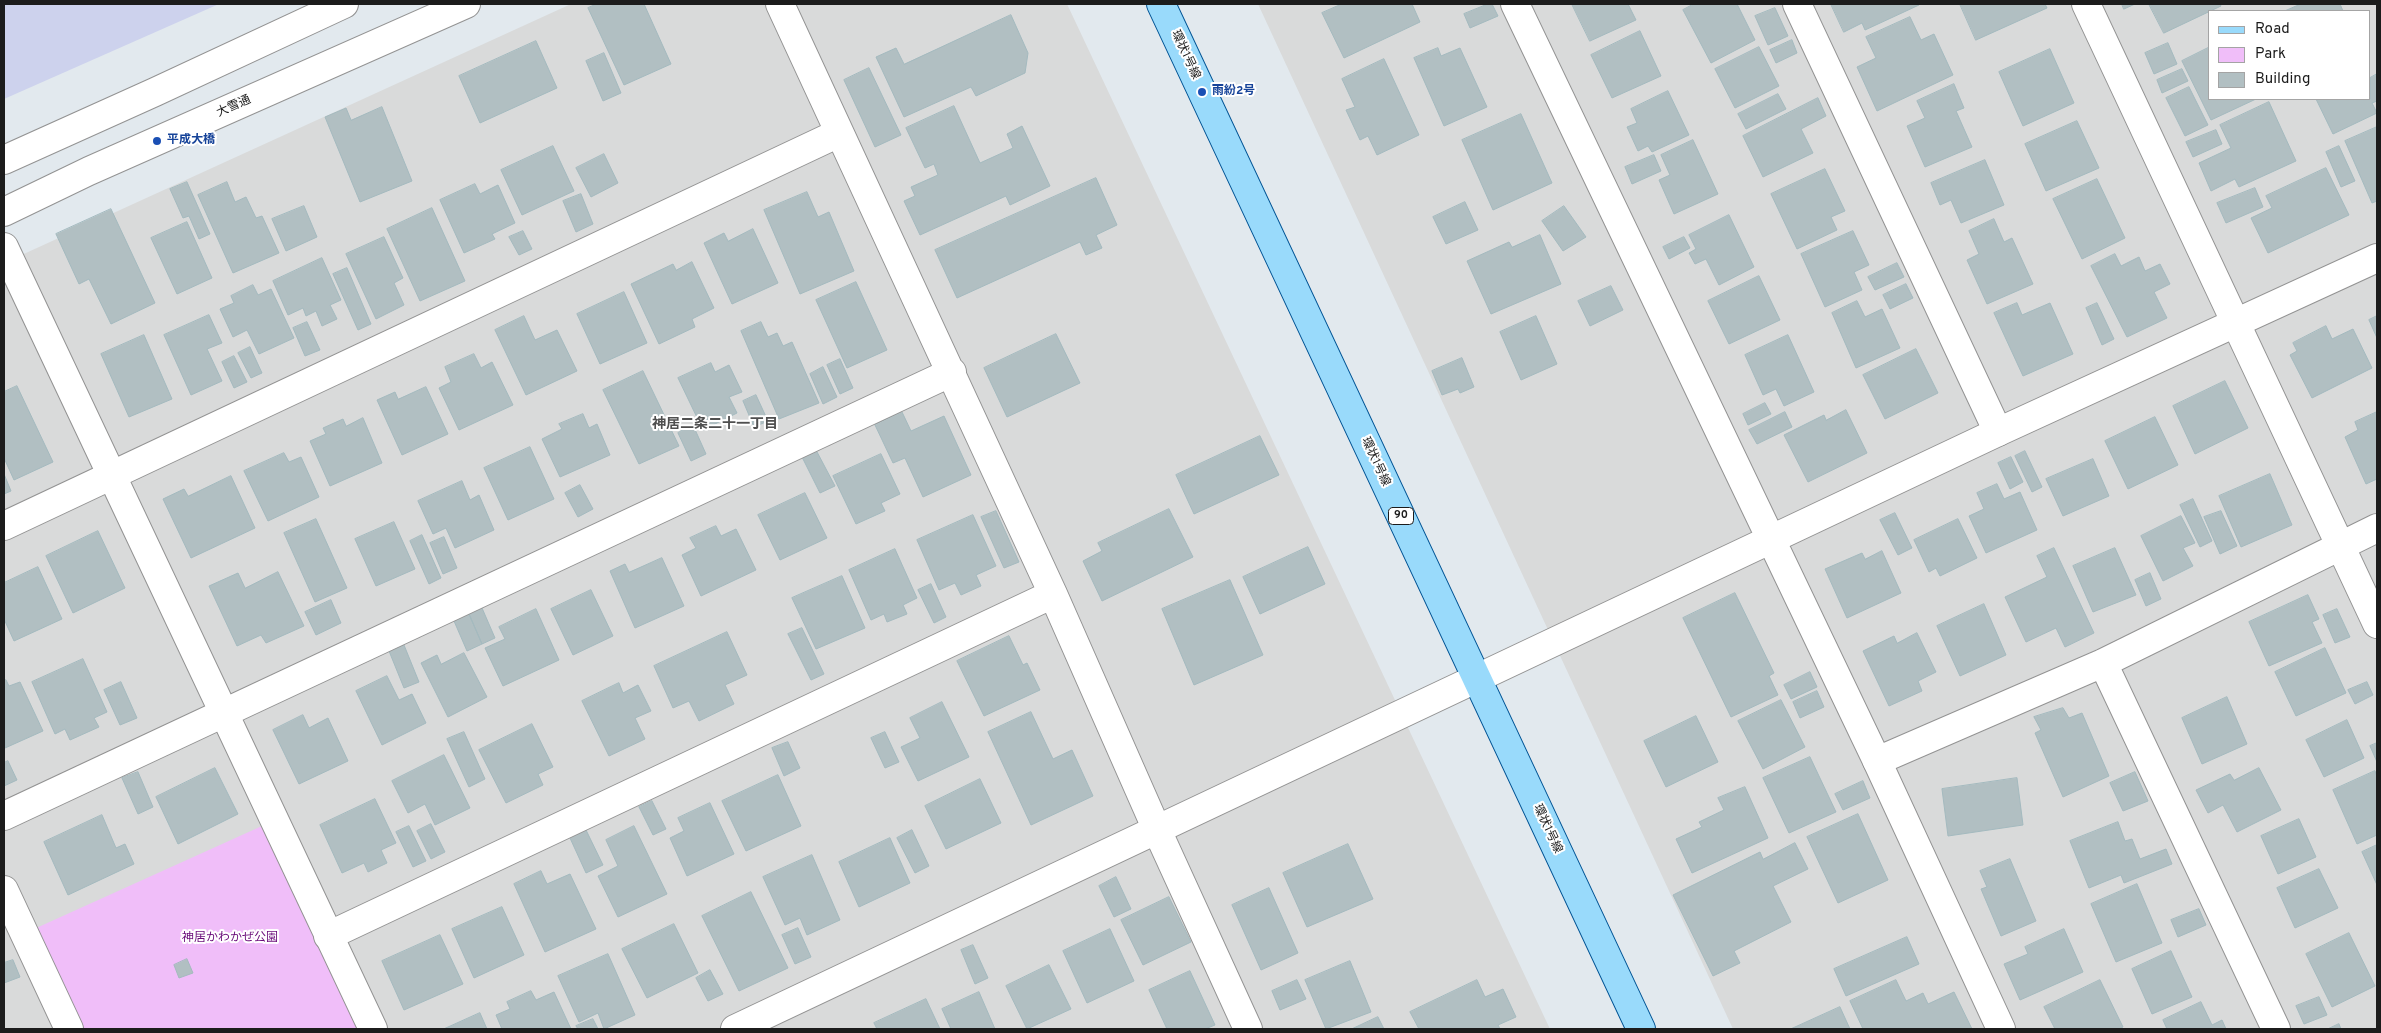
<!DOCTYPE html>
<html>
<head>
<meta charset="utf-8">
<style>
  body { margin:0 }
  #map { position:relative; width:2381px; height:1033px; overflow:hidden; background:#e2e9ee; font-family:Overpass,sans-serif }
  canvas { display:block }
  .frame { position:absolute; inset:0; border:5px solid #1c1c1c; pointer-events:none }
  .legend { position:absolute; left:2208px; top:10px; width:162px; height:90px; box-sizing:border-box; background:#fff; border:1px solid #a4a4a4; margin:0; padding:6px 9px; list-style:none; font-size:15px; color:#1c1c1c }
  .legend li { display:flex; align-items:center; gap:10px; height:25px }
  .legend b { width:25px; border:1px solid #a4a4a4 }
</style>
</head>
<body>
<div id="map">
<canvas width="2381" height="1033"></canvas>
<div class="frame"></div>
<ul class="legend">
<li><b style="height:6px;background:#99dafb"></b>Road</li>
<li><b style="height:14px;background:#f0bef9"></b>Park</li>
<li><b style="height:14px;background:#b1bfc2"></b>Building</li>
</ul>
</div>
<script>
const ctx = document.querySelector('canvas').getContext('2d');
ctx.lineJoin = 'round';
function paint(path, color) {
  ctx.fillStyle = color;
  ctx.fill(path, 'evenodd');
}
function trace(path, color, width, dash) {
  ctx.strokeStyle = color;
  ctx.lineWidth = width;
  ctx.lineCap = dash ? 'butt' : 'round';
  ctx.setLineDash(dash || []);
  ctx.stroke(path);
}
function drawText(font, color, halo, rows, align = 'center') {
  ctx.font = font + ' Overpass,"Noto Sans JP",sans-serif';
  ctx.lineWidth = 4;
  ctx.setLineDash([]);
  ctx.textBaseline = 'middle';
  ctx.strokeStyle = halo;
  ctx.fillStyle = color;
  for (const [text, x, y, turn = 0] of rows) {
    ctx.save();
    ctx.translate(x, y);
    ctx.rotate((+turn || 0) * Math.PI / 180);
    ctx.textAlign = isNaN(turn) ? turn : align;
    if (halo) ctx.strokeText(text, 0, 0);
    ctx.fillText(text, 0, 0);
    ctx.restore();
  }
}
const residential = new Path2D(`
  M571,4H1067L1550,1029H4V263Z
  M1258,4H2377V1029H1733ZM2210,11H2370V99H2210Z`);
const farmland = new Path2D(`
  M4,4H219L4,99Z`);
const park = new Path2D(`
  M273,821L373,1029H69L23,934Z`);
const building = new Path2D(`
  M597,4H644L671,64L624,85L588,8Z
  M1342,4H1412L1420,22L1344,58L1322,13Z
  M1488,4H1492L1498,16L1470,28L1464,14Z
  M1572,4H1628L1636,20L1590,41Z
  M1694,4H1737L1755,40L1711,63L1683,10Z
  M1831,4H1919V5L1865,30L1862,23L1844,32Z
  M1960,4H2045L2047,8L1976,40Z
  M2122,4H2135L2124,9Z
  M2149,4H2220L2221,6L2164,33Z
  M2301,4H2340L2343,11H2285Z
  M1775,8L1788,36L1768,45L1755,16Z
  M1011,15L1028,53L1025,73L976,96L971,87L904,117L876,57L896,48L904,64Z
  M1910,17L1921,40L1934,34L1953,75L1877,111L1857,67L1876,58L1866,37Z
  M1640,31L1661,76L1612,98L1591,55Z
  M1792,40L1797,53L1776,63L1770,50Z
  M536,41L557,88L480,123L459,76Z
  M2168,43L2177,64L2154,74L2145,53Z
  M1759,47L1779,86L1735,108L1715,69Z
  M2210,47V99H2256L2211,120L2182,61Z
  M1438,48L1441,56L1460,48L1487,107L1444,126L1414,58Z
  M2050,49L2074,103L2023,126L1999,72Z
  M604,53L621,93L603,101L586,61Z
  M1384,59L1419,135L1377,155L1368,136L1360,140L1346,110L1355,107L1342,79Z
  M869,68L901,135L875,147L844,80Z
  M2182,69L2188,81L2162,93L2157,80Z
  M2377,74V101L2372,103L2377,113L2333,134L2316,99H2370V78Z
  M1954,84L1964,108L1956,111L1972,147L1925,167L1907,126L1925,118L1917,101Z
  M2189,87L2208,125L2185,136L2166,98Z
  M1668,91L1689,135L1652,152L1648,146L1638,151L1627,127L1637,123L1631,109Z
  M1778,94L1786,109L1746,129L1738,114Z
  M1818,98L1826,116L1801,129L1813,153L1763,177L1743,136Z
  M2269,102L2296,161L2239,187L2235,179L2211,191L2199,163L2231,148L2220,125Z
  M954,106L980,163L1013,148L1007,134L1022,126L1050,186L1010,205L1006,196L920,235L904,201L915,196L911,187L938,175L934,164L925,168L906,128Z
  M382,107L412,181L360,202L325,117L346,108L351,120Z
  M1521,114L1552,183L1493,210L1462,140Z
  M2077,121L2099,168L2046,191L2025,144Z
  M2377,127V201L2372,203L2345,141Z
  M2216,130L2222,144L2193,157L2186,142Z
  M1693,140L1718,194L1674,214L1659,180L1670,175L1661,155Z
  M553,146L574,191L522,215L501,170Z
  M2339,146L2355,181L2341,187L2326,152Z
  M604,154L618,183L591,197L576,168Z
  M1654,155L1661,171L1632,184L1625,167Z
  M1985,160L2004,205L1961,223L1951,200L1940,205L1931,183Z
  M2326,168L2349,215L2268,253L2251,218L2272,208L2266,196Z
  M1825,169L1845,211L1831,217L1837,230L1797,249L1771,194Z
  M1096,178L1117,225L1096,235L1102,248L1086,255L1080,242L957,298L935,250Z
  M2097,179L2125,238L2082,259L2053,199Z
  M187,182L210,234L199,239L189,216L183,218L170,189Z
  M227,182L235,202L246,197L256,218L262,216L279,253L233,273L198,195Z
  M475,184L480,194L498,185L515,223L492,234L495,239L464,253L440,200Z
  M2255,188L2263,207L2226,223L2217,203Z
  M807,192L818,217L829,212L854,271L800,294L764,210Z
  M581,194L593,224L576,232L563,201Z
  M1465,202L1478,230L1446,244L1433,217Z
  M304,206L317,237L286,251L272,219Z
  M1564,206L1586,237L1563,251L1542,221Z
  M432,208L465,281L420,301L387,229Z
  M111,209L155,303L111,324L89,279L79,284L56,234Z
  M1729,215L1754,267L1719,285L1706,259L1695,264L1689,253L1696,249L1689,235Z
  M1994,219L2004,242L2012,238L2033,284L1987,304L1967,260L1979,254L1969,231Z
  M187,222L212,278L177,294L151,238Z
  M753,229L778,283L732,304L704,243L724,233L728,241Z
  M523,231L532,249L519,255L509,237Z
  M1853,231L1869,265L1854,272L1862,290L1825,307L1801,254Z
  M1540,235L1561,284L1491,314L1467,261L1509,242L1512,247Z
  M384,237L403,278L394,283L404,305L376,319L346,254Z
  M1684,237L1690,248L1669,259L1663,247Z
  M2115,254L2121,266L2139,257L2145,271L2160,264L2170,284L2154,292L2167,318L2127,337L2091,266Z
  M322,258L341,300L330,305L337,319L322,326L316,311L306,316L303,308L288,315L273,281Z
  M692,262L714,308L692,319L695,327L659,344L631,284L673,264L676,270Z
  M1897,263L1904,277L1875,290L1868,277Z
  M347,268L371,324L358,330L333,274Z
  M1759,276L1780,320L1729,344L1708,301Z
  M856,282L887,350L847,368L816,300Z
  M1906,284L1913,298L1890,309L1883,295Z
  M253,285L258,295L271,289L294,338L259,354L247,330L233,337L220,309L234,303L231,296Z
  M1611,286L1623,310L1590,326L1578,301Z
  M624,292L647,343L600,364L577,314Z
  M1857,301L1865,317L1882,309L1900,348L1856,368L1832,313Z
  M2017,303L2022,315L2050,303L2073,354L2023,376L1994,313Z
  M2097,303L2114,339L2102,345L2086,308Z
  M209,315L222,343L207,349L222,381L191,395L164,335Z
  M524,316L535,340L557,330L577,371L526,395L495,330Z
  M1536,316L1557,364L1521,380L1500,332Z
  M2377,316V338L2369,320Z
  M307,322L320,350L305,356L293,328Z
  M761,322L768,337L777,333L783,346L792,342L819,403L779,419L741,331Z
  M2326,326L2332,339L2353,329L2372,368L2312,398L2290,355L2297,351L2293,343Z
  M1056,334L1080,383L1007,417L984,368Z
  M144,335L172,399L129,417L101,354Z
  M1788,335L1814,392L1784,406L1776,389L1763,395L1745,355Z
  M250,347L262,373L251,378L238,353Z
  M1916,349L1938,393L1885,419L1863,375Z
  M474,354L481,368L492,362L513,405L459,430L439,388L451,382L445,367Z
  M234,356L247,382L234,388L222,362Z
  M1462,358L1474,387L1460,393L1458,389L1442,395L1432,371Z
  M840,359L853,388L840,394L827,365Z
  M711,363L715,372L729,365L742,392L729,397L737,413L703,430L678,378Z
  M823,367L837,397L823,404L810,374Z
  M643,371L679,446L639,464L603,390Z
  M2225,381L2248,428L2195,454L2173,406Z
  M17,386L53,462L14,480L4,458V392Z
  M426,387L448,434L402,455L377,400L395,392L398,399Z
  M756,395L768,421L754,427L743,401Z
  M1765,403L1771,414L1748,425L1743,414Z
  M1846,410L1867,453L1808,482L1784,435L1824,415L1826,420Z
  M902,412L911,431L944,416L971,475L923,497L905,458L893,463L875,425Z
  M1785,412L1792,427L1757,444L1749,430Z
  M2377,412V479L2366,484L2345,437L2358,430L2355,422Z
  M583,414L589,428L597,424L610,455L560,477L542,439L562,429L559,424Z
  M2155,417L2178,465L2128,489L2105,441Z
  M363,418L382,463L330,486L310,441L326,434L323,428L343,419L346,426Z
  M693,425L706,454L691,461L678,433Z
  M1260,436L1279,475L1194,514L1176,475Z
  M530,447L554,499L508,520L484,468Z
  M816,450L835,486L820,493L802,457Z
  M2025,451L2042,487L2032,492L2015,456Z
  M284,453L289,462L301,457L319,497L268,521L244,471Z
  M881,454L900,494L881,503L885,511L856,524L833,476Z
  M2011,457L2023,482L2010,489L1998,463Z
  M2093,459L2109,496L2063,516L2046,479Z
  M4,474L11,491L4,494Z
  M2270,474L2292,525L2241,547L2219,496Z
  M231,476L255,528L191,558L163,499L184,489L188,496Z
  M462,481L470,500L479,495L494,530L455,548L446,528L433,534L418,501Z
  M1997,484L2004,499L2020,492L2037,530L1986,553L1969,516L1984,509L1977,493Z
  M580,485L593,509L578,517L565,493Z
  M805,493L827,538L780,560L758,515Z
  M2193,499L2212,541L2200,547L2180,505Z
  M1169,509L1193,557L1102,601L1083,561L1102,551L1098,543Z
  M996,511L1019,562L1004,568L981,517Z
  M2221,511L2237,546L2220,554L2204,517Z
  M1895,513L1912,548L1898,555L1880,520Z
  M973,515L996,566L976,575L981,586L961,595L955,583L939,590L917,540Z
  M2181,516L2195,543L2183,548L2193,566L2163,581L2141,536Z
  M316,519L347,588L315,602L284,533Z
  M1958,519L1977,558L1940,576L1936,568L1929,572L1914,540Z
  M394,522L415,569L376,586L355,539Z
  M716,526L721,536L736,529L756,570L701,596L682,555L696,548L690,538Z
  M98,531L125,588L73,613L46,556Z
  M422,535L441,578L429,584L410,541Z
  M444,537L457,568L443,574L430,543Z
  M1308,547L1325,584L1260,614L1243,577Z
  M2054,548L2094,633L2065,647L2056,628L2026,642L2005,597L2047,577L2037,556Z
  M2115,548L2136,595L2093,612L2073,566Z
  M895,549L917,598L903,605L907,614L887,622L884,614L871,620L849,570Z
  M1882,551L1901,593L1847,618L1825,569L1862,553L1865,559Z
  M662,558L684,606L635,628L610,571L625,564L629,572Z
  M38,567L62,619L14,641L4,619V583Z
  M278,572L304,626L266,643L261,635L237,646L209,586L238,573L245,588Z
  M2150,573L2161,599L2146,606L2135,580Z
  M842,576L865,628L816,649L792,598Z
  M1230,580L1263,655L1194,685L1162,609Z
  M931,584L946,617L934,623L918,590Z
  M591,590L613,636L573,655L551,609Z
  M1735,593L1774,673L1769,676L1778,695L1731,717L1683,618Z
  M2308,595L2319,619L2312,622L2322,643L2269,666L2249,622Z
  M331,600L341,623L316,635L305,612Z
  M1984,604L2006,655L1960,676L1937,626Z
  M482,608L495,638L482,644L469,614Z
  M536,609L559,660L503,686L485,648L505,639L499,627Z
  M2337,609L2350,637L2335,643L2323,615Z
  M469,614L482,644L467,651L454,621Z
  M802,628L824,674L811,680L788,634Z
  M727,632L747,675L725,685L734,704L699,721L689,701L673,708L654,666Z
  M1917,633L1936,672L1918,681L1922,691L1889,706L1863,651L1894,636L1897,643Z
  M1009,636L1023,665L1027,663L1040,690L984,716L957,661Z
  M404,645L419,682L404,688L389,651Z
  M2325,648L2346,693L2296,716L2275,672Z
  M464,653L487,697L448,717L421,663L437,655L441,664Z
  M83,659L107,712L94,718L99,727L70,740L65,729L55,734L32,682Z
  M1810,672L1817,687L1791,699L1784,685Z
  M387,676L399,700L412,694L426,723L382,745L356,691Z
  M6,680L9,686L20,682L43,731L5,748L4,681Z
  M121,682L137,718L120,725L104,690Z
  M2367,682L2373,695L2355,704L2348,690Z
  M619,683L623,693L638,685L651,711L635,718L645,739L609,756L582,701Z
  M1817,691L1824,707L1800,718L1793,702Z
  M2227,697L2247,744L2202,764L2182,718Z
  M1781,700L1805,747L1763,769L1738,721Z
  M942,702L969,757L918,781L901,747L920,738L910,718Z
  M2063,708L2069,718L2082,713L2109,776L2063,797L2035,733L2041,730L2034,717Z
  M1031,712L1053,759L1072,750L1093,796L1031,825L988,732Z
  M303,715L309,728L328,718L348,761L299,784L273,730Z
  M1696,716L1718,762L1666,787L1644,741Z
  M2347,720L2364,758L2324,777L2306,740Z
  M532,724L553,767L538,774L543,785L506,803L479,750Z
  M464,732L485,779L469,787L447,739Z
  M885,732L899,762L885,768L871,738Z
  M788,742L800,768L784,776L772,748Z
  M2377,743V762L2370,746Z
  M444,755L470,808L435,825L425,804L408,813L392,781Z
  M1810,757L1836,812L1789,833L1763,778Z
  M8,761L17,780L4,786V763Z
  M215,768L238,814L178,844L156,797Z
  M2259,768L2281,810L2237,832L2223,805L2208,813L2196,790L2230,774L2234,780Z
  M2375,771L2377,776V835L2357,844L2333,790Z
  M138,772L153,807L138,814L122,778Z
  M2135,772L2148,801L2123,811L2110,783Z
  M778,775L801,826L746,851L722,801Z
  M2017,778L2023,825L1948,836L1942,789Z
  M980,779L1001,823L946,849L925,806Z
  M1863,781L1870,798L1843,810L1835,794Z
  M1745,787L1768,838L1692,873L1676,839L1702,827L1699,822L1724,810L1718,798Z
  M375,799L396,843L381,850L387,863L368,872L364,863L342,873L320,825Z
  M652,801L666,829L653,835L639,807Z
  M710,803L734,854L687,876L670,838L684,831L678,818Z
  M1858,814L1888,880L1838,903L1807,837Z
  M102,815L116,848L125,844L134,864L68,895L44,842Z
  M2299,819L2316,857L2278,874L2261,836Z
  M2118,822L2125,841L2132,839L2140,859L2166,849L2172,864L2124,883L2121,875L2089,888L2070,841Z
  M431,824L445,852L431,859L417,831Z
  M409,826L426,861L413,867L396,832Z
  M634,826L667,894L618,917L598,876L618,866L606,840Z
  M586,830L603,865L586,873L570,838Z
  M912,830L929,866L915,873L897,838Z
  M890,838L910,883L859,907L839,862Z
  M1795,843L1808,869L1773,886L1791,922L1734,951L1740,963L1713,976L1673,895L1760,852L1763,859Z
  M1348,844L1373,899L1307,927L1283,873Z
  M2377,845V885L2362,852Z
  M812,855L840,920L807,935L800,918L785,925L763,877Z
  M2010,859L2036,921L2001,936L1981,889L1987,887L1980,871Z
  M2319,869L2338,908L2295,928L2277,888Z
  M541,871L547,884L570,874L596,929L545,952L514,884Z
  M1116,877L1131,909L1114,917L1099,886Z
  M2137,884L2162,943L2116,962L2091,904Z
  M1269,888L1298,953L1261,970L1232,905Z
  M751,892L788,968L739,991L702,916Z
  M1169,897L1191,942L1143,965L1121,920Z
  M502,907L524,955L474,978L452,929Z
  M2199,909L2206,925L2178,937L2171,920Z
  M674,924L698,973L647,998L622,949Z
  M798,928L811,957L795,964L782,935Z
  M1110,929L1134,981L1087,1003L1063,951Z
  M2064,929L2083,972L2020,1000L2004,964L2028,954L2025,947Z
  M2349,933L2375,986L2332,1007L2306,954Z
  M440,935L463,984L404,1010L382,961Z
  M1907,937L1919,964L1846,996L1834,969Z
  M973,945L988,978L975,984L961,950Z
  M2171,951L2192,997L2152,1014L2132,969Z
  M608,954L635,1015L604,1029L598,1013L579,1022L558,976Z
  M187,959L193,973L179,978L174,965Z
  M13,960L20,977L4,983V963Z
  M1350,961L1371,1012L1326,1029L1305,980Z
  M1049,965L1071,1009L1027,1029L1006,986Z
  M710,970L723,994L708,1001L696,978Z
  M1190,971L1215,1025L1205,1029H1167L1149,990Z
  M1297,980L1306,999L1280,1010L1272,991Z
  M1477,980L1485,997L1503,989L1516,1017L1498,1025L1500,1029H1419L1410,1012Z
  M1896,980L1906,1001L1923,993L1928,1004L1954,992L1972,1029H1863L1850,1001Z
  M2100,980L2123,1027L2119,1029H2055L2044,1007Z
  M531,991L536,1000L554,992L571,1029H502L496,1015L510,1009L507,1002Z
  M979,992L995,1029H951L942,1009Z
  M2319,997L2327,1015L2304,1024L2296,1006Z
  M926,999L940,1029H877L874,1023Z
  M2201,1002L2212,1025L2222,1020L2226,1029H2167L2163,1020Z
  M1840,1007L1850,1029H1791Z
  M480,1013L487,1029H444Z
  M1378,1017L1384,1029H1352Z
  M593,1019L598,1029H578L576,1026Z
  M2339,1024L2341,1029H2328Z`);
const minor = new Path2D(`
  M780,4L1053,594L1157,830L1248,1029
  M1797,4L1998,432
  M2086,4L2377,624
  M4,526L839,133
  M2103,663L2276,1029
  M1877,761L2103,663L2377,528
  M4,816L952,372
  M4,890L69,1029
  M328,936L1053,594`);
const tertiary = new Path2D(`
  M1515,4L1877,761L2001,1029
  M4,160L155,92L344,4
  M4,212L89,171L466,4
  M4,247L373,1029
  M735,1029L1998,432L2377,258`);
const primary = new Path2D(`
  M1161,4L1641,1029`);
const markers = [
  [1202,92,5,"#1a4fb4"],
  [157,141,5,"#1a4fb4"]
];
const shields = [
  [1401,516,25]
];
const shieldNames = [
  ["90",1401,516]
];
const streetNames = [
  ["環状1号線",1185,55,65],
  ["大雪通",234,107,-24],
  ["環状1号線",1375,462,65],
  ["環状1号線",1547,829,65]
];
const transitNames = [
  ["雨紛2号",1212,92],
  ["平成大橋",167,141]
];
const parkNames = [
  ["神居かわかぜ公園",230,939]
];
const neighbourhoodNames = [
  ["神居二条二十一丁目",715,425]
];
paint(residential, '#d9dada');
paint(farmland, '#cdd2ed');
paint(park, '#f0bef9');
paint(building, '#b1bfc2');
trace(building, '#a4babf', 1);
trace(minor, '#939393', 30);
trace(tertiary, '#939393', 30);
trace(primary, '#005394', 30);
trace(minor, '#fff', 28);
trace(tertiary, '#fff', 28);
trace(primary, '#99dafb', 28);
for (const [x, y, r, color] of markers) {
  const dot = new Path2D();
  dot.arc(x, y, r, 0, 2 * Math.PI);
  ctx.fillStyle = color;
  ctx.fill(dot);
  trace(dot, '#fff', 2);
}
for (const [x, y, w] of shields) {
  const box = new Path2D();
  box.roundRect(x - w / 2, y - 8.5, w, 17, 4);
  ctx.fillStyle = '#fff';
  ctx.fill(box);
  trace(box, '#1c1c1c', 1);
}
drawText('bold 11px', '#1c1c1c', null, shieldNames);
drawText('12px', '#1c1c1c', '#fff', streetNames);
drawText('bold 12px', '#164399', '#fff', transitNames, 'left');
drawText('12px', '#690b79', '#fff', parkNames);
drawText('bold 14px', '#4f4f4f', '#fff', neighbourhoodNames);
</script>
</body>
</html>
